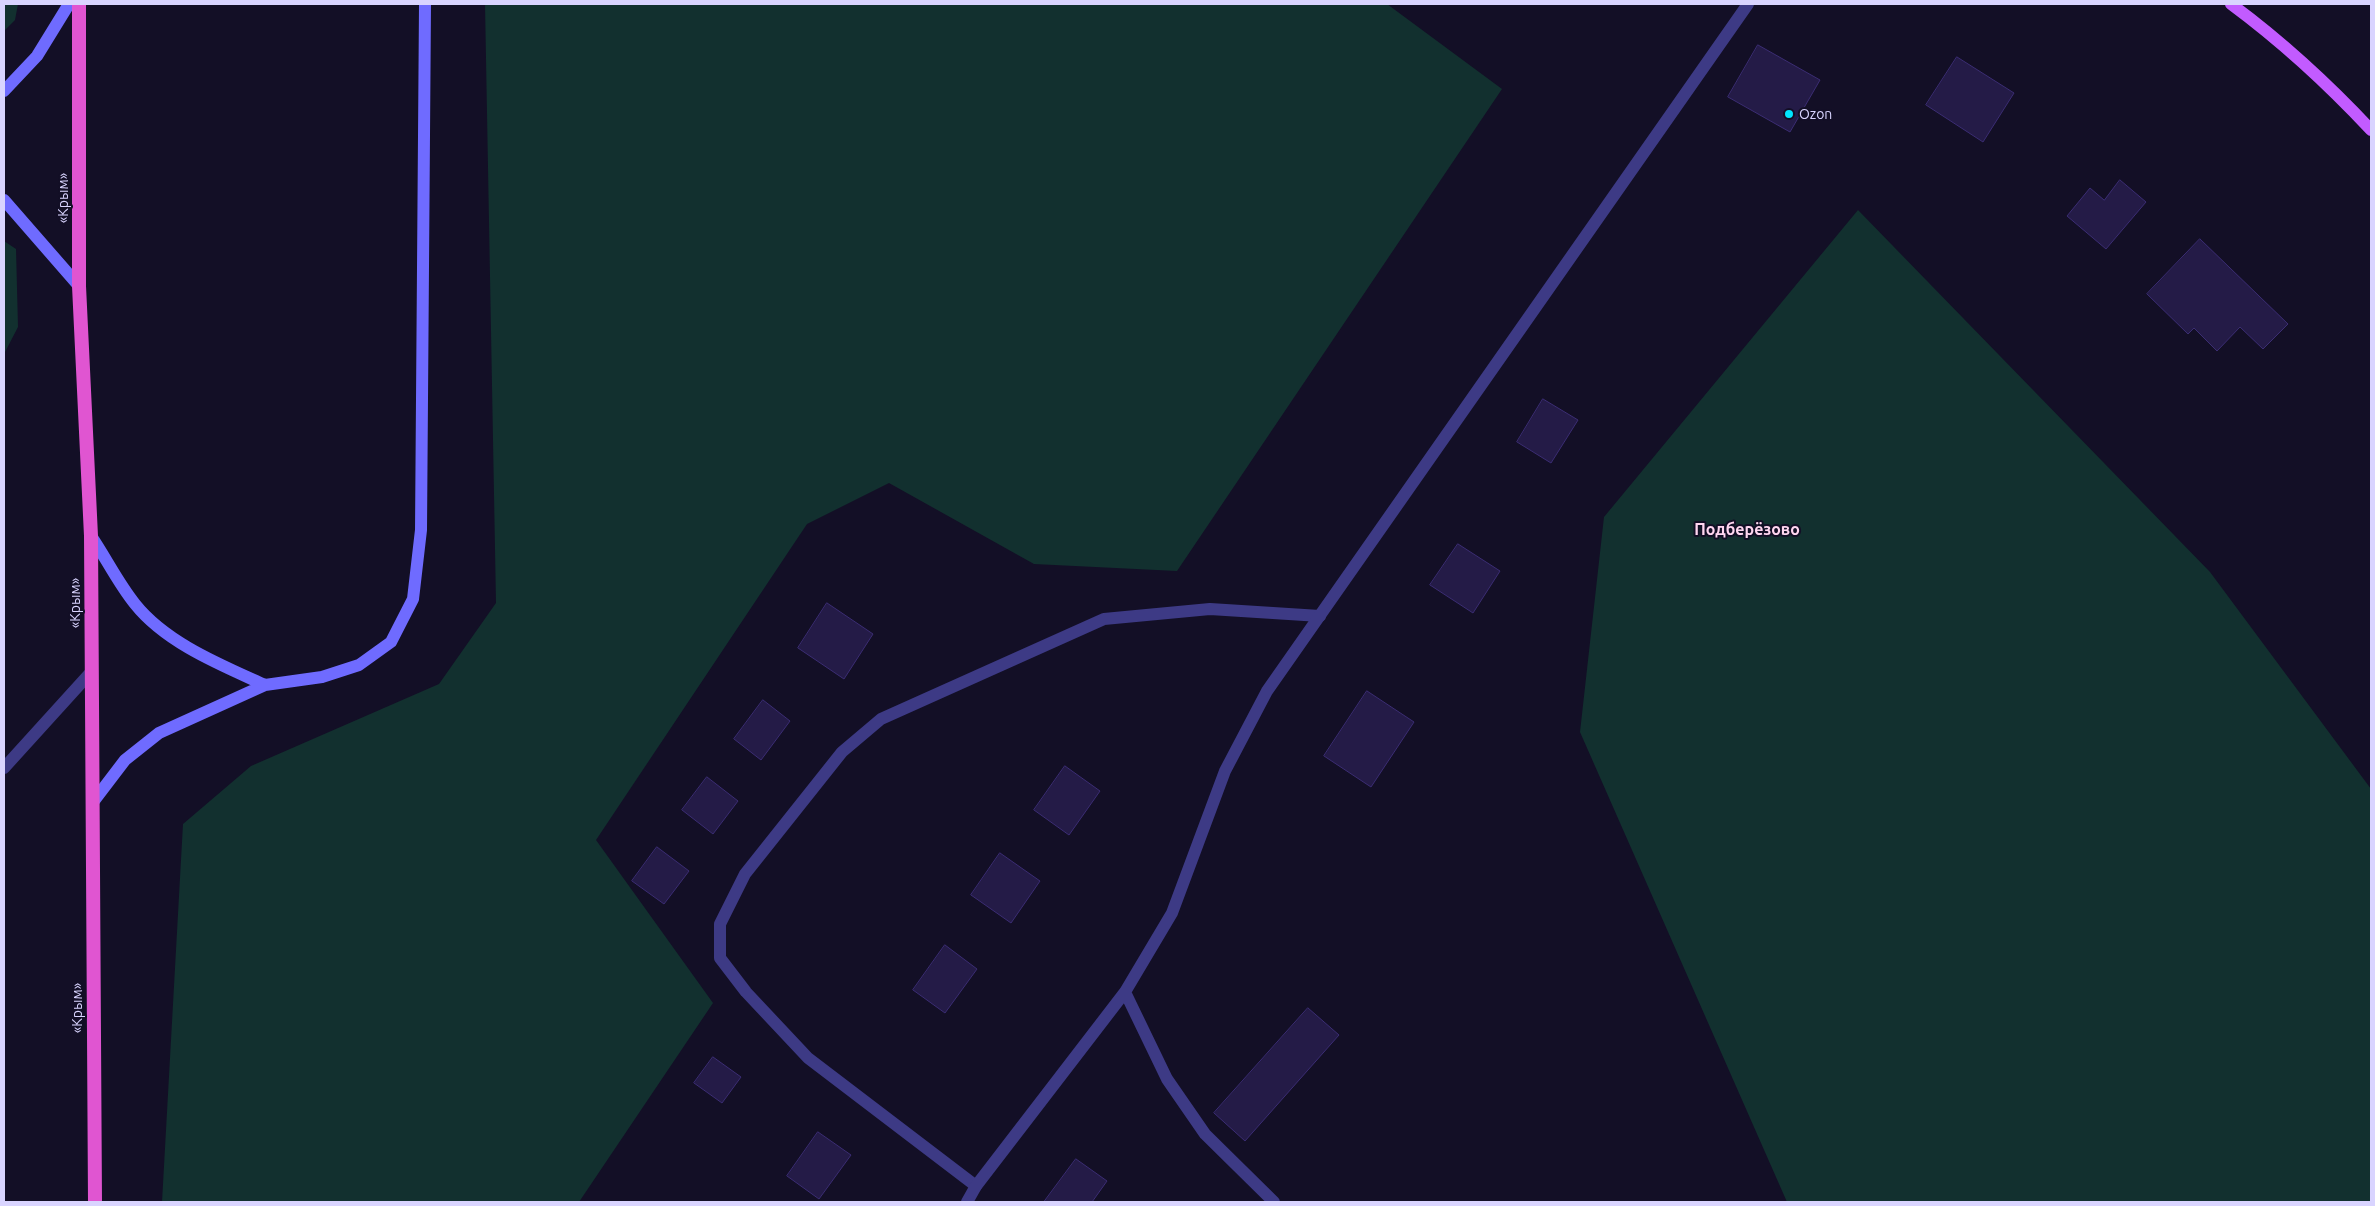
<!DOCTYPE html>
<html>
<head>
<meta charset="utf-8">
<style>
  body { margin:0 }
  #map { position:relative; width:2375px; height:1206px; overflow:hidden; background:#130f26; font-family:Ubuntu,sans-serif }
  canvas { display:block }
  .frame { position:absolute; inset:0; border:5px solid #d9d4ff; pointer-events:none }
</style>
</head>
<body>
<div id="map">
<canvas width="2375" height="1206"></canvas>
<div class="frame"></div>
</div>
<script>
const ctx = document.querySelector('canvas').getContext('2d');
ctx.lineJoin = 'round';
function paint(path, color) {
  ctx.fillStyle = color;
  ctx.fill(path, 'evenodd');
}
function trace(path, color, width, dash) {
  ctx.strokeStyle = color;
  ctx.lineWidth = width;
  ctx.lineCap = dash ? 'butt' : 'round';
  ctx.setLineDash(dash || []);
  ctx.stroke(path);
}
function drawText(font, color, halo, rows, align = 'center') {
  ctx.font = font + ' Ubuntu,sans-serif';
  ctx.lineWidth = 4;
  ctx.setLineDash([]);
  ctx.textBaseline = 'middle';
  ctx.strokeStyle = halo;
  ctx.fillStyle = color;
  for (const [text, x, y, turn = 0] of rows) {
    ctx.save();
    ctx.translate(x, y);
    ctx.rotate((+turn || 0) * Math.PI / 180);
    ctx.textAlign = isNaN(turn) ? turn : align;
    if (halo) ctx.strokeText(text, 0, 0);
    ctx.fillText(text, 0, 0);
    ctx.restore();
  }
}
const green = new Path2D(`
  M4,4H18L15,20L4,31Z
  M485,4H1387L1502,89L1177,571L1034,564L889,483L807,524L596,840L713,1003L579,1202H162L183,824L251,766L439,684L496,603Z
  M1858,210L2210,572L2371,789V1202H1787L1580,732L1604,517Z
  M4,241L16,249L18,327L4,354Z`);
const building = new Path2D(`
  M1758,45L1820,80L1790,132L1728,97Z
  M1957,57L2014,93L1983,142L1926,105Z
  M2120,180L2146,202L2106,249L2067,216L2090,188L2104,200Z
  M2200,239L2288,324L2263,349L2240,327L2217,351L2194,328L2188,334L2147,294Z
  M1543,399L1578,420L1551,463L1517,442Z
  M1458,544L1500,571L1473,613L1430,585Z
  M827,603L873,634L844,679L798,648Z
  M1367,691L1414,722L1371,787L1324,756Z
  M763,700L790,721L761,760L734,739Z
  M1065,766L1100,791L1069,835L1034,810Z
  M707,777L738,801L713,834L682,810Z
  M657,847L689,871L664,904L632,881Z
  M1000,853L1040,881L1011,923L971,895Z
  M945,945L977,969L945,1013L913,990Z
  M1308,1008L1339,1035L1245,1141L1214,1113Z
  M713,1057L741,1077L722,1103L694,1083Z
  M818,1132L851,1155L819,1199L787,1176Z
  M1076,1159L1107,1181L1092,1202H1044Z`);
const service = new Path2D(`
  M4,768L92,671
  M976,1186L808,1058L746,992L720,958V924L745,874L842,752L881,719L1104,619L1210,609L1320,616`);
const minor = new Path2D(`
  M1125,992L1167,1079L1205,1134L1274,1202
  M967,1202L976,1186L1125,992L1172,913L1225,771L1267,691L1748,4`);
const secondary = new Path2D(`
  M4,91L37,56L69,4
  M4,200L79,286
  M91,536C106,558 118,583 135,604C166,643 221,665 265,685
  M93,802L125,760L159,733L265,685L322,677L359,665L391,642L413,599L421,530L425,4`);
const primary = new Path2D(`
  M2231,4C2281,41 2328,84 2371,130`);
const trunk = new Path2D(`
  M79,4V286L91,536L95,1202`);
const markers = [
  [1789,114,5,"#00e5ff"]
];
const poiNames = [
  ["Ozon",1799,114]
];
const streetNames = [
  ["«Крым»",63,198,-90],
  ["«Крым»",75,603,-90],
  ["«Крым»",77,1008,-90]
];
const quarterNames = [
  ["Подберёзово",1747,530]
];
paint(green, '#12302f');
paint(building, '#241b47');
trace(building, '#3b2d73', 1);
trace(service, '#3d3a85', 12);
trace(minor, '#3d3a85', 12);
trace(secondary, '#6f6bff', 12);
trace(primary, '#c25bff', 12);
trace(trunk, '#e055d1', 14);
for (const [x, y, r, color] of markers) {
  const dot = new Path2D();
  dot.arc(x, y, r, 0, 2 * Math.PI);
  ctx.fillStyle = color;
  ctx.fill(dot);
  trace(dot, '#130f26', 2);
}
drawText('14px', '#d9d4ff', '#130f26', poiNames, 'left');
drawText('14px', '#d9d4ff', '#130f26', streetNames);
drawText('bold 16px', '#ffd6f0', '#130f26', quarterNames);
</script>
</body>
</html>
